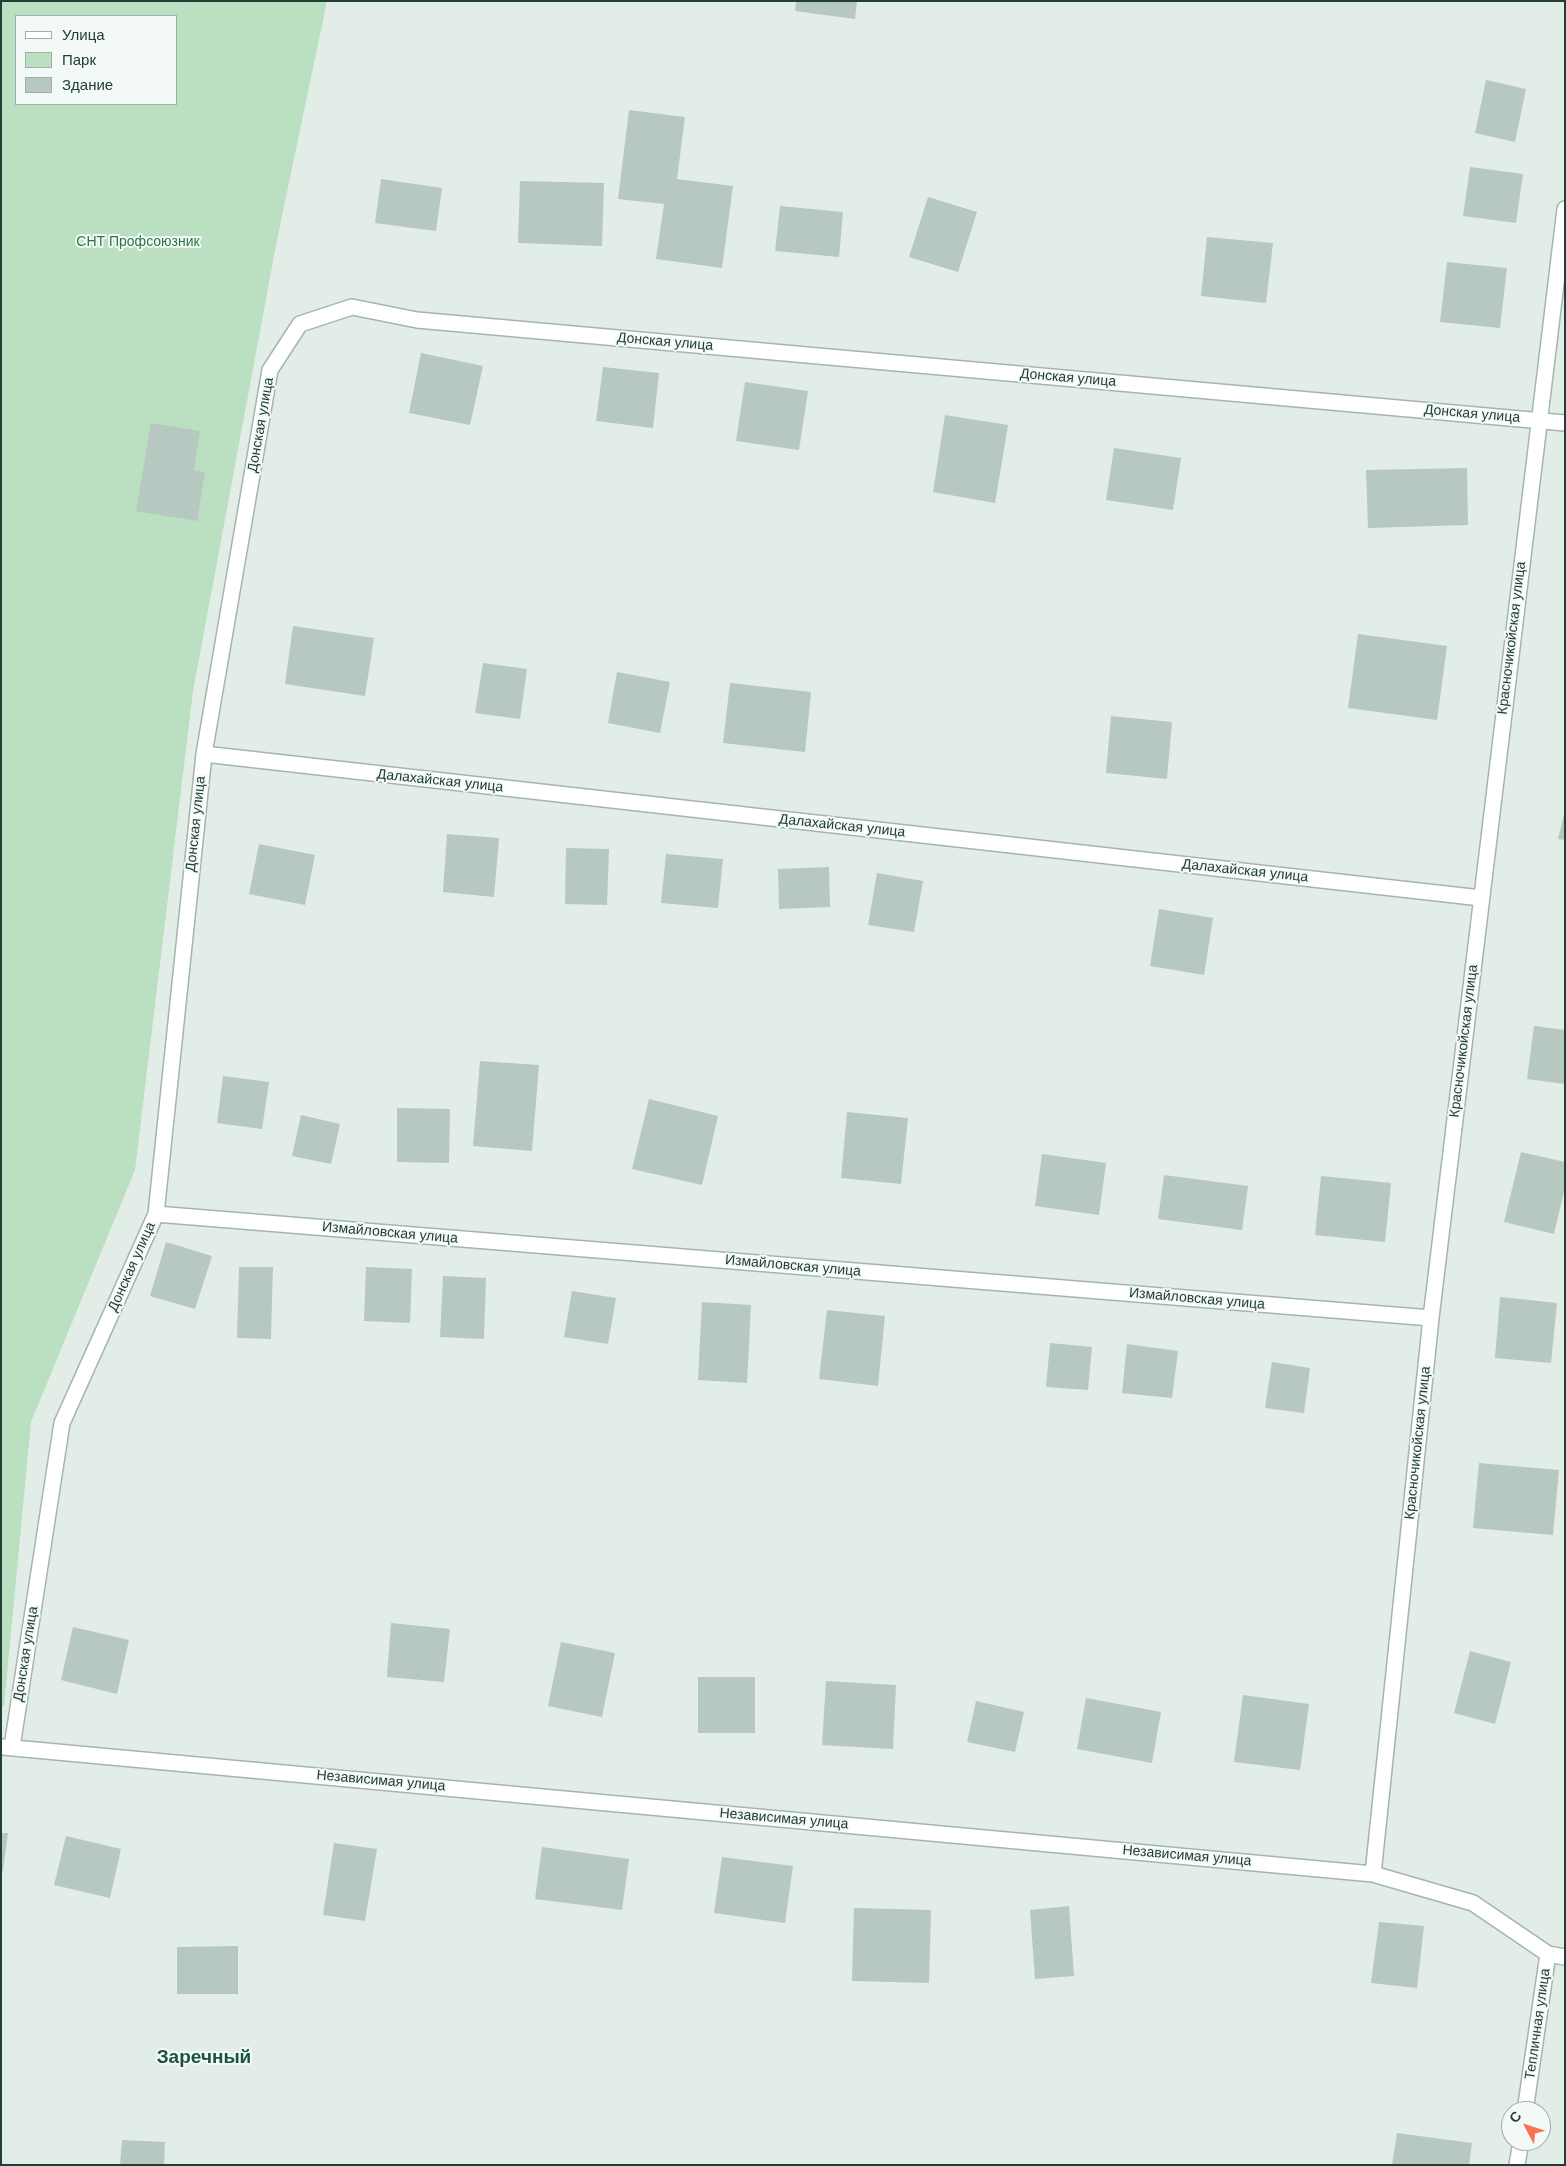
<!DOCTYPE html>
<html>
<head>
<meta charset="utf-8">
<style>
	body { margin:0 }
	#map { position:relative; width:1566px; height:2166px; overflow:hidden; background:#e2ede7; font-family:Helvetica,sans-serif }
	canvas { display:block }
	.frame { position:absolute; inset:0; border:2px solid #213f35; pointer-events:none }
	.legend { position:absolute; left:15px; top:15px; width:162px; height:90px; box-sizing:border-box; background:#f3f9f6; border:1px solid #9fafa9; margin:0; padding:6px 9px; list-style:none; font-size:15px; color:#213f35 }
	.legend li { display:flex; align-items:center; gap:10px; height:25px }
	.legend b { width:25px; border:1px solid #9fafa9 }
	.north { position:absolute; left:1501px; top:2101px; width:50px; height:50px; box-sizing:border-box; background:#f3f9f6; border:1px solid #9fafa9; border-radius:50%; rotate:310deg; font-size:14px; font-weight:700; line-height:20px; text-align:center; color:#213f35 }
	.north::after { content:''; display:block; margin:auto; width:18px; height:22px; background:#f97253; clip-path:polygon(50% 0,100% 100%,50% 72%,0 100%) }
</style>
</head>
<body>
<div id="map">
<canvas width="1566" height="2166"></canvas>
<div class="frame"></div>
<ul class="legend">
<li><b style="height:6px;background:#fff"></b>Улица</li>
<li><b style="height:14px;background:#badfc1"></b>Парк</li>
<li><b style="height:14px;background:#b7c8c0"></b>Здание</li>
</ul>
<div class="north">С</div>
</div>
<script>
const ctx = document.querySelector('canvas').getContext('2d');
ctx.lineJoin = 'round';
function fillPath(path, color) { ctx.fillStyle = color; ctx.fill(path, 'evenodd'); }
const poly = rows => new Path2D(rows.map(r => 'M' + r).join(''));
function trace(path, color, width, dash) { ctx.strokeStyle = color; ctx.lineWidth = width; ctx.lineCap = dash ? 'butt' : 'round'; ctx.setLineDash(dash || []); ctx.stroke(path); }
function write(font, color, halo, rows, align = 'center') {
  ctx.font = font + ' Helvetica,sans-serif'; ctx.lineWidth = 4; ctx.setLineDash([]); ctx.textBaseline = 'middle'; ctx.strokeStyle = halo; ctx.fillStyle = color; for (const [text, x, y, turn = 0] of rows) {
    ctx.save(); ctx.translate(x, y); ctx.rotate((+turn || 0) * Math.PI / 180); ctx.textAlign = isNaN(turn) ? turn : align; if (halo) ctx.strokeText(text, 0, 0); ctx.fillText(text, 0, 0); ctx.restore();
  }
}
fillPath(poly([
	[1,1,327,1,277,240,193,691,135,1170,31,1422,4,1706,1,1706],
	[16,16,176,16,176,104,16,104]
]), '#badfc1');
fillPath(poly([
	[796,1,857,1,855,19,795,11],
	[1486,80,1526,89,1515,142,1475,133],
	[629,110,685,117,677,179,733,186,722,268,656,259,664,204,618,199],
	[1470,167,1523,174,1516,223,1463,216],
	[381,179,442,188,436,231,375,223],
	[520,181,604,183,602,246,518,243],
	[928,197,977,212,958,272,909,257],
	[780,206,843,212,839,257,775,251],
	[1207,237,1273,243,1266,303,1201,296],
	[1447,262,1507,268,1500,328,1440,322],
	[421,353,483,366,470,425,409,413],
	[603,367,659,373,653,428,596,421],
	[745,382,808,391,799,450,736,441],
	[945,415,1008,425,995,503,933,492],
	[151,423,200,431,194,470,205,472,197,521,136,511],
	[1114,448,1181,458,1173,510,1106,500],
	[1467,468,1468,525,1368,528,1366,470],
	[293,626,374,638,365,696,285,684],
	[1358,634,1447,646,1437,720,1348,708],
	[483,663,527,669,520,719,475,713],
	[617,672,670,682,660,733,608,723],
	[730,683,811,692,805,752,723,743],
	[1111,716,1172,722,1167,779,1106,773],
	[1564,814,1565,814,1565,840,1558,839],
	[447,834,499,838,494,897,443,892],
	[259,844,315,855,305,905,249,894],
	[566,848,609,849,607,905,565,904],
	[666,854,723,859,718,908,661,903],
	[829,867,830,907,779,909,778,869],
	[877,873,923,881,914,932,868,925],
	[1159,909,1213,918,1204,975,1150,966],
	[1534,1026,1565,1030,1565,1084,1527,1079],
	[480,1061,539,1065,532,1151,473,1146],
	[223,1076,269,1082,262,1129,217,1123],
	[649,1099,718,1116,702,1185,632,1169],
	[397,1108,450,1109,449,1163,397,1162],
	[847,1112,908,1118,901,1184,841,1178],
	[301,1115,340,1124,331,1164,292,1156],
	[1521,1152,1565,1162,1565,1187,1554,1234,1504,1222],
	[1042,1154,1106,1163,1099,1215,1035,1206],
	[1164,1175,1248,1186,1242,1230,1158,1219],
	[1321,1176,1391,1183,1385,1242,1315,1235],
	[166,1242,212,1256,195,1309,150,1296],
	[239,1267,273,1267,271,1339,237,1338],
	[366,1267,412,1269,410,1323,364,1321],
	[443,1276,486,1278,484,1339,440,1337],
	[572,1291,616,1298,608,1344,564,1337],
	[1500,1297,1557,1303,1551,1363,1495,1358],
	[702,1302,751,1305,747,1383,698,1380],
	[827,1310,885,1316,878,1386,819,1379],
	[1050,1343,1092,1347,1088,1390,1046,1387],
	[1127,1344,1178,1351,1172,1398,1122,1393],
	[1272,1362,1310,1368,1304,1413,1265,1408],
	[1479,1463,1559,1470,1553,1535,1473,1528],
	[391,1623,450,1629,444,1682,387,1677],
	[73,1627,129,1640,117,1694,61,1680],
	[561,1642,615,1653,602,1717,548,1706],
	[1470,1651,1511,1662,1495,1724,1454,1713],
	[698,1677,755,1677,755,1733,698,1733],
	[826,1681,896,1685,893,1749,822,1745],
	[1243,1695,1309,1704,1300,1770,1234,1762],
	[1086,1698,1161,1712,1152,1763,1077,1749],
	[976,1701,1024,1712,1015,1752,967,1742],
	[1,1833,8,1833,3,1871,1,1871],
	[66,1836,121,1849,110,1898,54,1885],
	[334,1843,377,1849,365,1921,323,1915],
	[542,1847,629,1859,622,1910,535,1899],
	[722,1857,793,1866,785,1923,714,1913],
	[1069,1906,1074,1976,1035,1979,1030,1910],
	[854,1908,931,1910,929,1983,852,1981],
	[1379,1922,1424,1926,1417,1988,1371,1983],
	[238,1946,238,1994,177,1994,177,1947],
	[1397,2133,1472,2143,1469,2165,1392,2165],
	[122,2140,165,2142,164,2165,120,2165]
]), '#b7c8c0');
const street = poly([
	[204,754,1481,898],
	[156,1214,1431,1318],
	[3,1747,1373,1874,1473,1903,1548,1954],
	[12,1747,62,1423,156,1214,204,754,270,370,300,324,352,307,417,320,1565,423],
	[1373,1874,1431,1318,1565,209],
	[1525,2111,1548,1954,1565,1957],
	[1517,2165,1521,2141]
]);
trace(street, '#a4b5ae', 18);
trace(street, '#fff', 15);
write('14px', '#297843', '#f3f9f6', [
	["СНТ Профсоюзник",138,242]
]);
write('14px', '#213f35', '#f3f9f6', [
	["Донская улица",665,342,5],
	["Донская улица",1068,378,5],
	["Донская улица",1472,414,5],
	["Донская улица",261,425,-80],
	["Красночикойская улица",1512,638,-83],
	["Далахайская улица",440,781,6],
	["Донская улица",196,824,-84],
	["Далахайская улица",842,826,6],
	["Далахайская улица",1245,871,6],
	["Красночикойская улица",1464,1041,-83],
	["Измайловская улица",390,1233,5],
	["Измайловская улица",793,1266,5],
	["Донская улица",132,1267,-66],
	["Измайловская улица",1197,1299,5],
	["Красночикойская улица",1418,1443,-84],
	["Донская улица",26,1654,-81],
	["Независимая улица",381,1781,5],
	["Независимая улица",784,1819,5],
	["Независимая улица",1187,1856,5],
	["Тепличная улица",1538,2024,-82]
]);
write('bold 19px', '#1b5242', '#f3f9f6', [
	["Заречный",204,2058]
]);
</script>
</body>
</html>
